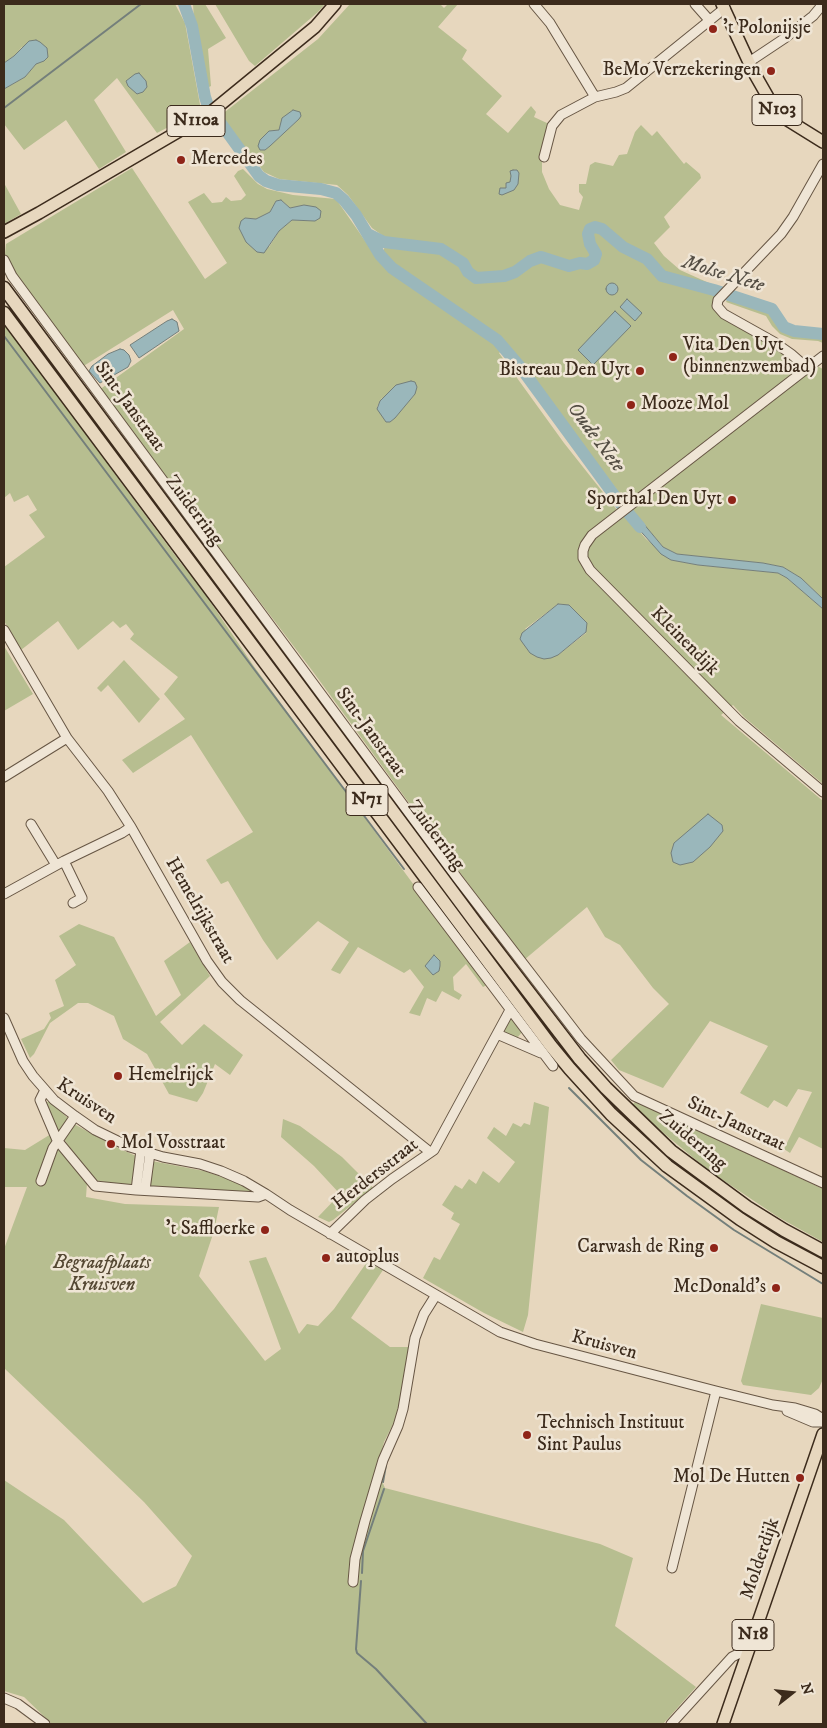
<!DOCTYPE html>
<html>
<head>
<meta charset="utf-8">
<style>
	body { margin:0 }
	#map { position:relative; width:827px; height:1728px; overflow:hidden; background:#e7d7be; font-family:"IM FELL DW Pica",serif }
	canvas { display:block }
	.frame { position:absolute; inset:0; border:5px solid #3c2b1c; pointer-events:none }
	.north { position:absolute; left:767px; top:1668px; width:50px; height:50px; -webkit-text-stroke:4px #efe5d5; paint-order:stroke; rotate:74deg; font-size:14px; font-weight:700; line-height:20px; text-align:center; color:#3c2b1c }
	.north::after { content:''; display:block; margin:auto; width:18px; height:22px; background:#3c2b1c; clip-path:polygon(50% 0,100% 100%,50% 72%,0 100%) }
</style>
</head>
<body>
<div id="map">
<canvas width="827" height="1728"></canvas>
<div class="frame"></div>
<div class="north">N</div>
</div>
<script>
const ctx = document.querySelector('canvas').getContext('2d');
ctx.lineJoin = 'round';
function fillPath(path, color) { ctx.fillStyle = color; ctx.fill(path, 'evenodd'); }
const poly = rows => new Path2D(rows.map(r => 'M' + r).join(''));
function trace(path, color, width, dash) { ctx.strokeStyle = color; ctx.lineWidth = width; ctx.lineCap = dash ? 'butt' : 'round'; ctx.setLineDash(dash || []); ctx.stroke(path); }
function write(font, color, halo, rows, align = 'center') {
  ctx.font = font + ' "IM FELL DW Pica",serif'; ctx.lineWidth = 5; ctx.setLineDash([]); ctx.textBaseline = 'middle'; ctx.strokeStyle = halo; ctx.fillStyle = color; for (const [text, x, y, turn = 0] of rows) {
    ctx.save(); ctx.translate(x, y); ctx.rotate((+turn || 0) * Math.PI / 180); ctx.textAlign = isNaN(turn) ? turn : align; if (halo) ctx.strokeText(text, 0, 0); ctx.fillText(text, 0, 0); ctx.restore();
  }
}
fillPath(poly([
	[4,4,175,4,185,23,201,110,157,133,117,78,94,100,126,152,99,169,66,120,24,150,4,124,4,89,25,77,36,64,22,47,14,56,4,63],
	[193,4,205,4,226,38,208,49,211,86,207,88,199,40,194,20],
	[215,4,325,4,318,12,255,66,249,61],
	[350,4,429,4,431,5,440,4,444,8,448,4,458,4,438,27,467,50,462,59,502,96,486,114,508,133,531,106,536,112,534,117,549,124,542,157,542,172,549,189,560,205,579,210,583,197,579,192,579,184,586,184,590,165,595,162,613,166,619,155,627,154,635,132,641,125,652,136,657,131,684,164,686,162,700,174,701,178,664,217,670,227,654,243,664,256,680,270,709,283,718,294,713,300,713,308,724,317,762,338,802,366,817,366,823,369,823,599,801,578,783,567,763,563,677,554,663,547,633,511,507,344,480,323,411,277,410,278,383,255,386,238,372,228,348,195,337,185,279,179,264,172,224,121,221,115,318,39],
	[293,110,299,119,265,150,269,131,279,130,281,123],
	[132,168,205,279,227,263,188,202,204,193,212,203,222,202,226,197,231,201,241,200,246,195,234,176,238,171,243,169,258,184,267,189,293,195,336,199,377,258,390,272,410,287,489,338,503,350,499,353,564,443,617,510,627,516,646,539,671,560,698,565,778,573,787,578,823,609,823,784,744,717,733,705,721,715,823,801,823,1149,799,1137,790,1153,784,1149,812,1092,798,1089,787,1107,774,1100,768,1108,740,1093,768,1046,710,1021,663,1088,619,1070,611,1060,669,1004,653,988,620,945,605,937,587,907,524,960,311,669,99,390,184,329,173,310,82,367,9,266,5,254,6,244],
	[281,200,290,208,304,205,315,221,292,220,279,231,269,247,245,218,256,219,270,212,276,201],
	[415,394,390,422,377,407,382,398],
	[558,604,563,604,586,633,558,655,525,629],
	[4,183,21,214,4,224],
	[730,295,772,309,785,327,794,331,823,334,823,343,818,341,792,339,780,334,772,326,766,316,726,302],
	[4,324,180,562,199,585,253,665,487,985,483,987,466,964,453,977,454,990,462,995,459,1000,442,991,436,1002,427,998,420,1016,409,1013,424,987,410,969,404,973,358,947,340,974,331,970,349,942,318,921,277,960,263,940,228,881,221,884,206,860,253,832,191,735,133,773,122,760,185,719,164,694,178,677,130,639,134,634,126,624,120,628,113,621,78,650,58,621,21,650,4,621,4,567,45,537,29,515,37,510,28,495,14,502,10,493,4,498],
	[4,646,33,694,4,711],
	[124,660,160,699,139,723,108,685,101,692,97,688],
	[79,924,114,937,156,1016,181,995,164,961,190,942,210,976,160,1022,182,1045,204,1024,243,1055,230,1075,215,1064,203,1093,197,1102,169,1094,147,1054,123,1039,114,1016,88,1003,78,1003,50,1023,34,1054,30,1058,21,1039,44,1029,51,1018,49,1013,64,1006,55,980,76,965,59,936],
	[514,1019,523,1031,517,1038,503,1033,501,1029,507,1020],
	[636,1101,823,1189,823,1242,778,1217,708,1170,631,1106],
	[46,1102,51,1102,74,1124,116,1147,136,1156,131,1186,93,1180,58,1131,46,1107],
	[534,1102,549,1107,528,1315,523,1332,484,1313,423,1278,434,1257,440,1260,460,1224,451,1219,454,1213,442,1205,455,1185,462,1189,469,1179,476,1184,483,1171,499,1183,515,1162,487,1138,494,1127,506,1136,513,1123,521,1127,524,1123,530,1125],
	[283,1119,300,1126,342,1157,373,1188,333,1220,329,1222,318,1217,340,1194,314,1166,281,1137],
	[51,1134,87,1183,86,1197,125,1204,219,1207,214,1231,199,1276,265,1361,281,1349,249,1261,266,1257,299,1334,307,1324,318,1326,334,1309,367,1262,383,1270,351,1318,390,1347,409,1347,397,1416,384,1442,377,1470,385,1488,600,1544,633,1558,615,1626,696,1687,663,1724,52,1724,24,1697,4,1691,4,1480,64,1520,143,1603,176,1586,192,1556,144,1502,4,1368,4,1249,27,1187,4,1187,4,1148,25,1150],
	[152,1161,204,1171,242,1184,251,1191,248,1194,149,1187],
	[761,1304,823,1318,823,1379,819,1388,811,1395,743,1385,741,1381]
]), '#b7be90');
const water = poly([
	[36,40,40,42,47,48,48,57,44,61,36,64,25,77,4,89,4,63,14,56,29,41,36,40],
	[139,73,146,81,147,87,143,92,137,94,128,86,126,81,135,74,139,73],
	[293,110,300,112,301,116,299,119,270,146,265,150,260,150,258,146,260,140,269,131,279,130,282,118,293,110],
	[513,170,517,170,519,173,518,184,514,190,502,195,499,194,500,188,506,188,506,183,510,182,511,176,510,171,513,170],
	[281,200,290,208,304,205,316,207,321,211,320,218,315,221,292,220,279,231,264,253,257,252,246,242,239,228,241,221,245,218,256,219,270,212,276,201,281,200],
	'606 289a6 6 0 1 1 12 0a6 6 0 1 1-12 0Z',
	[627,299,642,313,635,321,620,307,627,299],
	[615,311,631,326,593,365,578,350,615,311],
	[172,319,177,322,179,331,139,358,130,345,167,321,172,319],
	[120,349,124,350,129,355,131,361,128,367,100,383,89,371,92,366,108,354,120,349],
	[411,381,415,382,417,387,415,394,395,418,390,422,386,422,377,409,380,401,396,385,411,381],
	[633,511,663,547,677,554,763,563,783,567,801,578,823,599,823,609,787,578,778,573,698,565,671,560,661,554,627,516,633,511],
	[558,604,569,605,587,623,586,632,558,655,551,658,544,659,537,657,530,653,522,642,520,639,522,633,558,604],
	[708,814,722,825,723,831,710,847,693,862,680,865,673,862,671,853,674,843,708,814],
	[434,955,440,961,440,966,439,971,433,975,425,966,434,955]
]);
fillPath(water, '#9ab7bb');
trace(water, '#747f7b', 1);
trace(poly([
	[4,108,141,4],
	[4,336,404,869],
	[569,1088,641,1160,687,1196,734,1230,823,1284],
	[383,1482,386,1465],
	[362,1573,363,1551,384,1489],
	[361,1581,356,1649,357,1653,376,1669,427,1724]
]), '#747f7b', 2);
trace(poly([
	[184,4,192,26,205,97,208,106],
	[217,118,259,176,266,181,278,185,321,189,336,193,344,200,356,215,380,255,392,268,497,340,521,368,619,502,640,527],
	[368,234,384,242,441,249,463,263,468,272,476,278,504,276,515,272,530,261,541,257,569,266,580,263,587,264,594,260,596,254,590,244,588,234,590,229,595,227,602,229,623,247,647,259,662,276,714,290,772,309,784,327,794,331,823,334]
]), '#9ab7bb', 12);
const minor = poly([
	[534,4,550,23,595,97],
	[695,4,710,21],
	[749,62,785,38,813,16,823,4],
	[544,157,552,126,561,115,595,97,616,92,626,88,725,8],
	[4,260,12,276,201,532,458,879,581,1039,634,1096,823,1183],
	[823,356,592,535,585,545,583,551,583,558,590,570,739,721,823,792],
	[807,368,791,354,774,342,724,314,717,306,718,300,781,234,793,217,823,164],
	[4,630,67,738,108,791,131,827,207,961,222,982,240,1000,430,1152],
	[4,777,67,738],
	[31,824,56,865],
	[64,861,82,898,73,903],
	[418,887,553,1066],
	[4,894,64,861,122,833,131,827],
	[4,1018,23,1061,33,1076,54,1100,75,1116,95,1130,130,1147,163,1157,200,1164,221,1171,244,1181,266,1194,290,1210,500,1332,535,1344,716,1391,773,1405,795,1408,815,1414,823,1419],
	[497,1034,541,1053],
	[45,1090,40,1100,57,1140,95,1186,136,1190,258,1197,266,1194],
	[41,1181,53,1148,75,1116],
	[136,1190,141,1150],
	[145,1190,150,1153],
	[330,1234,365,1200,392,1179,434,1150,510,1010],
	[787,1411,813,1422,823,1422],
	[672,1568,716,1391],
	[353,1582,355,1559,365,1521,383,1460,398,1426,403,1409,415,1338,424,1314,436,1295],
	[4,1698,18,1704,45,1724],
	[671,1724,732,1657,738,1654,747,1653]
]);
const major = poly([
	[722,4,753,71,773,106,786,119,823,142],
	[4,232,39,213,210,113,315,27,335,4],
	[723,1724,823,1434]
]);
const highway = poly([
	[4,288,478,926,580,1059,606,1088,671,1151,747,1207,784,1230,823,1251],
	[4,313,469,936,551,1046,570,1069,611,1114,667,1166,740,1219,776,1242,823,1267]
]);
trace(minor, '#675644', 11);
trace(major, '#3c2b1c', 14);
trace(highway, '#3c2b1c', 15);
trace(minor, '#efe5d5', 9);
trace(major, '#e7d7be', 11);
trace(highway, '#e7d7be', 12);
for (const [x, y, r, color] of [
	[713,29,5,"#8f2418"],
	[771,71,5,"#8f2418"],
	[181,160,5,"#8f2418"],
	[673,357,5,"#8f2418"],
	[640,371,5,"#8f2418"],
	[631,405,5,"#8f2418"],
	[732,500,5,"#8f2418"],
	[118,1076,5,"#8f2418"],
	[111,1144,5,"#8f2418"],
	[265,1230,5,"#8f2418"],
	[714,1248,5,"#8f2418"],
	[326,1258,5,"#8f2418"],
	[776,1288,5,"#8f2418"],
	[527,1435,5,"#8f2418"],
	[800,1478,5,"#8f2418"]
]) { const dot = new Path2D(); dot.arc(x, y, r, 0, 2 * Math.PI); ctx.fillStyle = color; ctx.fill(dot); trace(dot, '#efe5d5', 2); }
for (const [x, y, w] of [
	[777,110,50],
	[196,121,58],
	[367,800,42],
	[753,1635,42]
]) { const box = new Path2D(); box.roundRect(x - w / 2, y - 15.5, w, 31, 4); ctx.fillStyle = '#efe5d5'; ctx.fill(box); trace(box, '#3c2b1c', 1); }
write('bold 18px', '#3c2b1c', null, [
	["N103",777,110],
	["N110a",196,121],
	["N71",367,800],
	["N18",753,1635]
]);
write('19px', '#3c2b1c', '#efe5d5', [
	["'t Polonijsje",723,29],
	["BeMo Verzekeringen",761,71,"right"],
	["Mercedes",191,160],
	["Vita Den Uyt",683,346],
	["(binnenzwembad)",683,368],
	["Bistreau Den Uyt",630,371,"right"],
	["Mooze Mol",641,405],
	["Sporthal Den Uyt",722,500,"right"],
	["Hemelrijck",128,1076],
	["Mol Vosstraat",121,1144],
	["'t Saffloerke",255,1230,"right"],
	["Carwash de Ring",704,1248,"right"],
	["autoplus",336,1258],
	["McDonald's",766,1288,"right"],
	["Technisch Instituut",537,1424],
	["Sint Paulus",537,1446],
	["Mol De Hutten",790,1478,"right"]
], 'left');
write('19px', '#3c2b1c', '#efe5d5', [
	["Sint-Janstraat",129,407,54],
	["Zuiderring",193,511,53],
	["Kleinendijk",684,642,45],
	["Sint-Janstraat",370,733,54],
	["Zuiderring",435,836,53],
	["Hemelrijkstraat",199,911,60],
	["Kruisven",86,1102,33],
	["Sint-Janstraat",736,1125,25],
	["Zuiderring",692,1141,40],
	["Herdersstraat",376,1175,-38],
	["Kruisven",604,1346,15],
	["Molderdijk",761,1559,-71]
]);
write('italic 19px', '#554833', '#efe5d5', [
	["Begraafplaats",102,1264],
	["Kruisven",102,1286]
]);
write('italic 20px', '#544e44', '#efe5d5', [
	["Molse Nete",723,275,17],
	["Oude Nete",595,438,53]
]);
</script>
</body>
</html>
